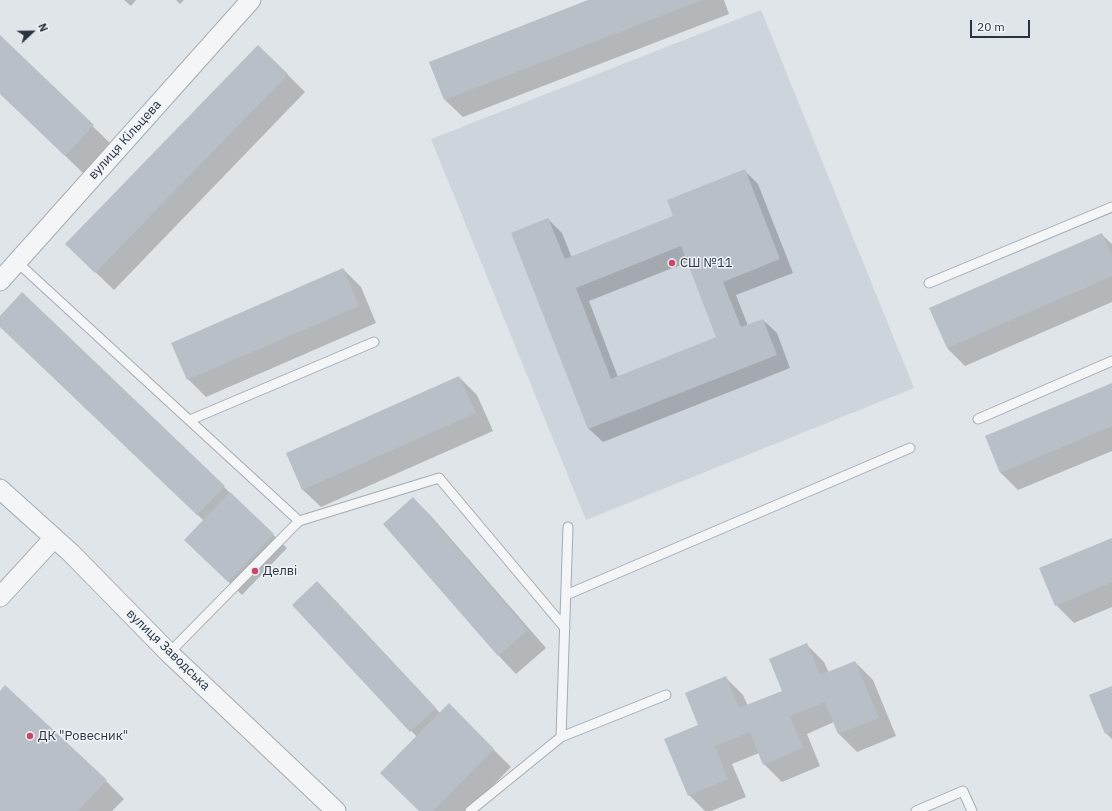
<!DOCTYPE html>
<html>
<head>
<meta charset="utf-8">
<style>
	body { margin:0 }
	#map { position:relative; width:1112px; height:811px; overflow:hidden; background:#e0e5e9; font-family:"IBM Plex Sans",sans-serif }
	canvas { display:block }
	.north { position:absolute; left:12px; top:12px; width:40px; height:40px; -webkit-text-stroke:3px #f0f3f7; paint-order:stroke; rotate:68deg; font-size:11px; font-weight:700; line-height:16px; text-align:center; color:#293441 }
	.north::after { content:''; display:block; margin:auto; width:14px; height:18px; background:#293441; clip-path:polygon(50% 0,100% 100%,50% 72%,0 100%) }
	.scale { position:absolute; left:970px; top:20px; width:60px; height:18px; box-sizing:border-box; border:2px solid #293441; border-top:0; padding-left:5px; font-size:12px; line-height:14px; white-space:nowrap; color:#293441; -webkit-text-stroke:3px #f0f3f7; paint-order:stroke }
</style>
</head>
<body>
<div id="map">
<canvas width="1112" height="811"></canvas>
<div class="north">N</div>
<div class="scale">20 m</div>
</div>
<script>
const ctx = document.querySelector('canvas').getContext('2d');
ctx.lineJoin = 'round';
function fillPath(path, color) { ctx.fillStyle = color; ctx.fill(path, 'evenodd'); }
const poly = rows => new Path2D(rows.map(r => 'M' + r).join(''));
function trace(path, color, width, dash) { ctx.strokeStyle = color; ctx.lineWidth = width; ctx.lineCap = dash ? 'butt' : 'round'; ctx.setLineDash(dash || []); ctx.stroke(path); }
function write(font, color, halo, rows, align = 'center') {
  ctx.font = font + ' "IBM Plex Sans",sans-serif'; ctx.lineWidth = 3; ctx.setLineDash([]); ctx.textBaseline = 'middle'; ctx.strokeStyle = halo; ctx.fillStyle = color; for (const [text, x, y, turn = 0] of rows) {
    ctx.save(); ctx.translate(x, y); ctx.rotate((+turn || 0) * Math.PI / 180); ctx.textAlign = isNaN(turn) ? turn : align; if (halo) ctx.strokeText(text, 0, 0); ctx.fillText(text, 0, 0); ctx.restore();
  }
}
fillPath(poly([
	[761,10,914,388,586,520,431,139]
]), '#ced4db');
fillPath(poly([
	[124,0,136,0,131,6],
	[176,0,184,0,180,4],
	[591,0,724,0,729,14,463,117,445,100],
	[0,37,111,144,83,173,0,93],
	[287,74,305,92,114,290,85,262],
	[744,170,758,184,793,273,736,295,748,326,763,320,777,333,790,368,603,442,589,429,512,233,548,219,562,233,572,258,674,217],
	[688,262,717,338,618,377,589,301],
	[1101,234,1112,244,1112,302,965,366,947,348],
	[343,269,361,287,376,323,206,397,188,379],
	[22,294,224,487,287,548,242,595,199,553,204,521,0,325,0,317],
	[459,377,477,395,493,431,321,507,303,490,287,454],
	[1112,384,1112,451,1018,490,1000,472],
	[413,498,431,516,546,648,516,674,499,656,384,524],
	[1112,539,1112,607,1074,623,1056,605],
	[335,600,440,713,449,705,511,767,468,811,420,811,417,737,293,605],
	[807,645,824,662,829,673,855,662,873,680,896,736,857,752,839,734,834,722,807,734,820,766,782,782,764,764,759,753,732,764,746,797,711,811,705,811,689,795,699,726,726,678,743,695,748,706,784,691],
	[1112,687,1112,739,1106,733],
	[0,693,106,781,124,799,112,811,0,811]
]), '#0003');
fillPath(poly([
	[588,0,702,0,444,100,429,62],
	[0,35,94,125,65,156,0,94],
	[258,45,288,74,95,273,65,244],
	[745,169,780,259,723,282,741,327,763,319,777,355,588,429,511,233,548,218,565,259,673,216,667,200],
	[681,246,716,337,611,379,576,288],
	[1102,233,1112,256,1112,276,947,348,929,308],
	[343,268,359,306,187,380,171,343],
	[22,292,225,486,197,515,0,327,0,316],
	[459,376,476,413,302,490,286,453],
	[1112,383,1112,426,1000,473,985,436],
	[230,492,274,534,228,582,184,540],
	[413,497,528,630,498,656,383,524],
	[1112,538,1112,582,1055,606,1039,568],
	[317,581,436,708,410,732,292,605],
	[807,643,820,675,855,661,879,718,838,734,825,702,790,716,803,748,763,765,750,732,715,746,728,779,688,796,664,739,698,725,685,693,726,676,739,708,782,691,769,659],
	[5,685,107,780,78,811,0,811,0,691],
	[1112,686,1112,731,1105,734,1089,695],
	[449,703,494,749,433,811,419,811,380,773]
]), '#b8bfc6');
const service = poly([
	[17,262,299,521,169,653],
	[929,283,1112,207],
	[978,419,1112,361],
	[190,420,374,342],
	[299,521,439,478,565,628],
	[566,595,910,448],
	[561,737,568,527],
	[470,811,561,737,666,695],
	[916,811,963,791,972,811]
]);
const minor = poly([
	[0,281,251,0],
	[0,489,71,553,169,653,336,811],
	[0,597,54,538]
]);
trace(service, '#a5acb3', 11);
trace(minor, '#a5acb3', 21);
trace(service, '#f3f5f7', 9);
trace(minor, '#f3f5f7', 19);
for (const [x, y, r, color] of [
	[672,263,4,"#cd4669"],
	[255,571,4,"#cd4669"],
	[30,736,4,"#cd4669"]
]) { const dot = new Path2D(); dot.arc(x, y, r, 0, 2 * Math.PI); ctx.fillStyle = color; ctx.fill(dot); trace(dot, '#f0f3f7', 1.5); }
write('13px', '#293441', '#f0f3f7', [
	["вулиця Кільцева",125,140,-48],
	["вулиця Заводська",168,650,44]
]);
write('13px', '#293441', '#f0f3f7', [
	["СШ №11",680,263],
	["Делвi",263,571],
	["ДК \"Ровесник\"",38,736]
], 'left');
</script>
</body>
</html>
